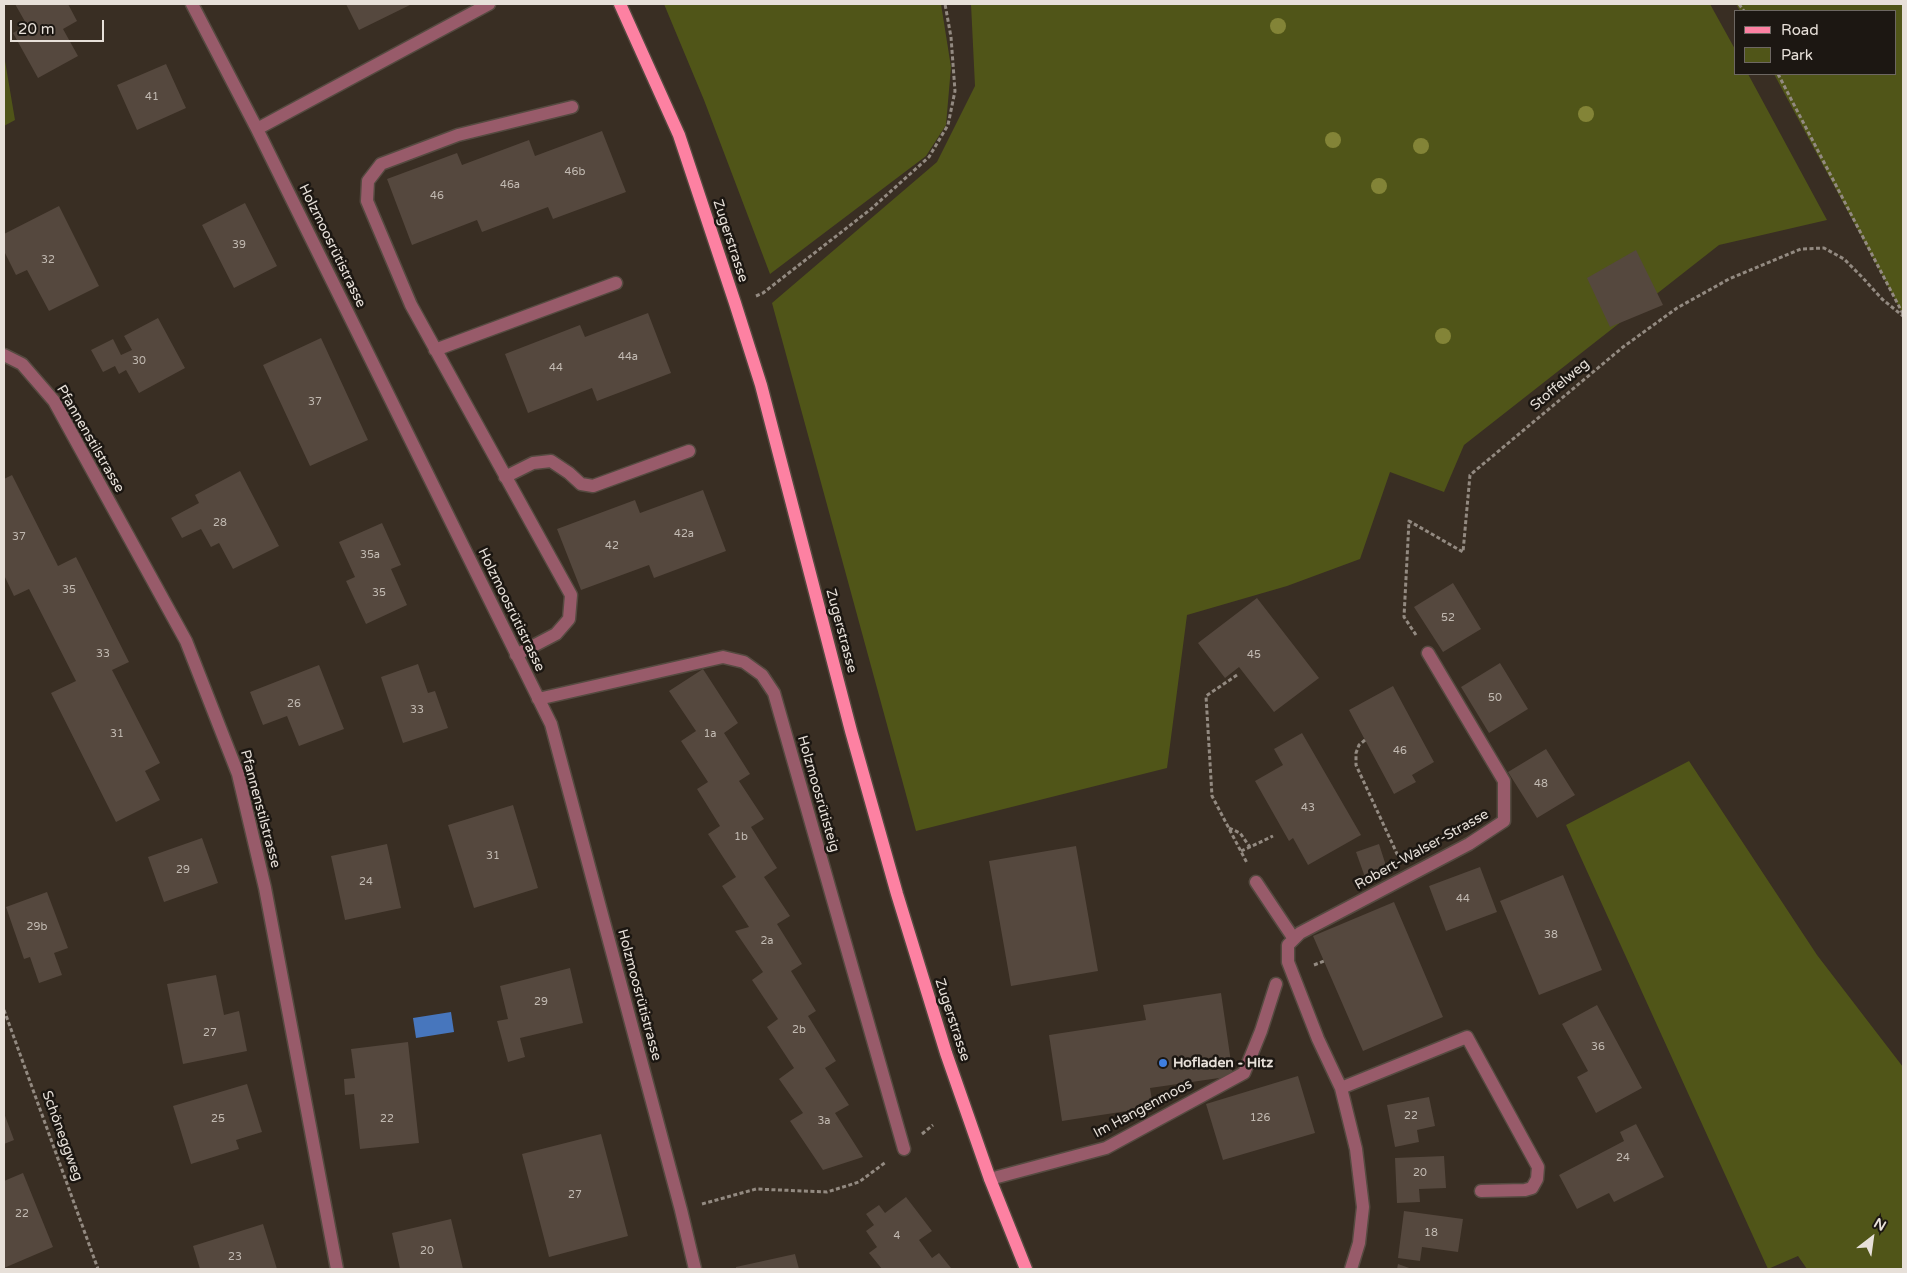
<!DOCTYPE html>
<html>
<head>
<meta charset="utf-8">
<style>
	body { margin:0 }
	#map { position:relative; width:1907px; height:1273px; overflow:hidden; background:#392e23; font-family:"Varela Round",sans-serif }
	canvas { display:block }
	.frame { position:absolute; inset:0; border:5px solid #e7e0d9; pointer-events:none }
	.legend { position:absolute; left:1734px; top:10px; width:162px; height:65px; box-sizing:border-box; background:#1c1712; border:1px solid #6d6762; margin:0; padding:6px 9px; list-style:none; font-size:15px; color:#e7e0d9 }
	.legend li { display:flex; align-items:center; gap:10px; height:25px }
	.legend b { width:25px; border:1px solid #6d6762 }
	.north { position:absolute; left:1847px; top:1213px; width:50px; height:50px; -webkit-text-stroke:4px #1c1712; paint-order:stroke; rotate:30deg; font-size:14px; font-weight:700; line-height:20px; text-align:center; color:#e7e0d9 }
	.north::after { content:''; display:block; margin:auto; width:18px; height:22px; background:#e7e0d9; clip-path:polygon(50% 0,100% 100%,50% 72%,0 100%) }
	.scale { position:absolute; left:10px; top:20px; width:94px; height:22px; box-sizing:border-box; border:2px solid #e7e0d9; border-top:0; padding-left:6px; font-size:15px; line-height:18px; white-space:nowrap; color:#e7e0d9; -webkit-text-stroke:4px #1c1712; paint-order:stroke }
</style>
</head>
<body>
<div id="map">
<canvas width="1907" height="1273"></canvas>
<div class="frame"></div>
<ul class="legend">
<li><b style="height:6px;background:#fd81a2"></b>Road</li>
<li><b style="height:14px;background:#505518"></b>Park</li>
</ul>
<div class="north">N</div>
<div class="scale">20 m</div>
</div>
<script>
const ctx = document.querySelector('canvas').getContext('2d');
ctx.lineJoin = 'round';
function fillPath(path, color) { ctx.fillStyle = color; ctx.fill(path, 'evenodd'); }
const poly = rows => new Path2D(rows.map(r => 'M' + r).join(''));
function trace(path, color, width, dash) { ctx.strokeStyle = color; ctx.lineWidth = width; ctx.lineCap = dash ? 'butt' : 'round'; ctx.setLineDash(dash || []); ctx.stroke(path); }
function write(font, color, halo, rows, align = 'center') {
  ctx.font = font + ' "Varela Round",sans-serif'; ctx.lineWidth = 5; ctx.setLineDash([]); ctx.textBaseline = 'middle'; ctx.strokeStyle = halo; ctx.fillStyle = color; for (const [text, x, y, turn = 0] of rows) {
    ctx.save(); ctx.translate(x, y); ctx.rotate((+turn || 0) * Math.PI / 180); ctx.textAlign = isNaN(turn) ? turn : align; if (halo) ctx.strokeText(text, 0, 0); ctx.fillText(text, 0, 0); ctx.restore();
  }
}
fillPath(poly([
	[664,4,941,4,951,67,946,125,926,156,770,274,704,100],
	[971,4,1710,4,1736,51,1736,74,1748,74,1827,220,1719,245,1464,445,1444,492,1390,472,1360,559,1287,586,1187,615,1167,768,916,831,772,303,937,162,975,86],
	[1736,4,1903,4,1903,314,1774,74,1896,74,1896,11,1740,11],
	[4,55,15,120,4,126],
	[1689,761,1817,955,1903,1067,1903,1269,1807,1269,1798,1256,1768,1269,1566,825]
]), '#505518');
fillPath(poly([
	[451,1012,454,1032,416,1038,413,1018]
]), '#4776bd');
fillPath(poly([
	[15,4,68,4,77,21,63,29,78,56,38,78,13,33,27,25],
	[346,4,412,4,359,30],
	[166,64,186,108,137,130,117,85],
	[602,131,626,192,553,219,548,207,482,232,477,220,412,245,387,179,457,153,462,165,529,140,535,156],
	[245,203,277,266,234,288,202,225],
	[59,206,99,286,49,311,27,270,16,275,4,251,4,234],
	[1636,250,1663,305,1610,327,1587,278],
	[648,313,671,373,597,401,592,388,528,413,505,354,580,325,585,337],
	[158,318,185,368,139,393,126,370,119,374,115,366,103,372,91,350,113,339,121,355,132,350,124,336],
	[321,338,368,440,310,466,263,365],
	[240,471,279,546,233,569,219,543,211,547,201,529,182,538,171,518,199,503,195,495],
	[12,475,58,566,76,557,129,662,112,670,160,763,145,771,160,800,116,822,51,693,76,681,29,589,14,596,4,575,4,479],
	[703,490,726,551,654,578,649,565,581,590,557,529,635,500,640,513],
	[382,523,401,565,391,569,407,605,366,624,346,581,355,577,339,542],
	[1453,583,1481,629,1443,652,1414,607],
	[1257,598,1319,678,1274,712,1239,667,1225,678,1198,643],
	[1500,663,1528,709,1489,733,1461,687],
	[418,664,428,693,435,691,448,728,403,743,381,677],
	[319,665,344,729,299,746,287,716,263,725,250,692],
	[703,669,738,723,724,733,750,774,739,781,764,819,751,827,777,868,764,877,790,916,777,924,802,964,791,971,816,1011,808,1016,836,1061,825,1068,849,1105,835,1113,863,1157,823,1170,790,1121,803,1113,779,1079,794,1068,767,1027,778,1019,752,980,763,972,735,931,749,927,722,886,736,877,708,834,720,826,697,789,708,782,681,741,696,731,669,691],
	[1393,686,1434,762,1412,775,1416,782,1394,794,1349,710],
	[1302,733,1361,835,1308,865,1293,838,1289,841,1255,781,1283,765,1274,749],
	[1546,749,1575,795,1537,818,1508,772],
	[513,805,538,888,474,908,448,825],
	[202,838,218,883,164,902,148,857],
	[387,844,401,908,345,920,331,856],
	[1379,844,1388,872,1366,880,1356,852],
	[1076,846,1098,971,1011,986,989,861],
	[1480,867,1497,912,1446,931,1429,886],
	[1563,875,1602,970,1539,995,1500,901],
	[47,892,68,948,54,953,62,975,39,983,30,957,24,959,6,907],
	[1394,902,1443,1017,1363,1051,1313,936],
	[570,968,583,1023,520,1038,525,1057,508,1062,497,1021,508,1019,500,986],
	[216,975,224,1015,239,1011,247,1051,183,1064,167,984],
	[1221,993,1233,1076,1150,1088,1153,1107,1062,1121,1049,1035,1146,1020,1143,1005],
	[1597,1005,1642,1088,1596,1113,1577,1077,1588,1071,1562,1024],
	[408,1042,419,1143,360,1149,354,1094,345,1095,344,1079,355,1078,351,1049],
	[1298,1076,1315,1133,1223,1160,1206,1104],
	[247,1084,262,1132,236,1140,239,1149,191,1164,173,1106],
	[1429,1097,1435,1126,1417,1130,1419,1142,1395,1147,1387,1105],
	[4,1113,14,1140,4,1144],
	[1636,1124,1664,1177,1614,1202,1609,1193,1577,1209,1559,1175,1624,1141,1620,1132],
	[601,1134,628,1236,549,1257,522,1154],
	[1444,1156,1446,1188,1419,1189,1420,1202,1397,1203,1395,1158],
	[23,1173,53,1247,4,1268,4,1181],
	[906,1197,932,1231,919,1240,932,1258,939,1253,951,1268,949,1269,882,1269,869,1253,877,1247,866,1231,874,1225,866,1214,879,1205,885,1213],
	[1404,1211,1463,1219,1458,1252,1422,1247,1420,1261,1398,1258],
	[451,1219,463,1269,400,1269,392,1233],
	[263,1224,277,1269,200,1269,193,1246],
	[795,1254,799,1269,736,1269,736,1267],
	[1398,1264,1412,1269,1397,1269]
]), '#55483e');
const minor = poly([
	[192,4,257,129,551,724,681,1210,695,1269],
	[257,129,489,4],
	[435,350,616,283],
	[4,355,22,364,54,401,186,641,238,774,265,888,337,1269],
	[505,477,533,463,551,461,569,473,581,484,593,486,689,451],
	[516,655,556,634,569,619,571,595,411,305,367,201,368,181,381,164,458,135,572,107],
	[538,699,723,657,744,662,762,675,774,693,904,1149],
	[1256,882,1294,939],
	[1341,1088,1467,1037,1538,1167,1537,1179,1532,1188,1525,1190,1481,1191],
	[990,1179,1106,1148,1244,1073,1261,1031,1276,984],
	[1351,1269,1359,1243,1363,1207,1356,1149,1341,1088,1318,1039,1288,962,1288,945,1300,933,1469,844,1504,821,1504,781,1428,653]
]);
const major = poly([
	[620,4,679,135,735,303,761,385,851,731,897,894,946,1053,990,1179,1026,1269]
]);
trace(minor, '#554a40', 15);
trace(major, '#554a40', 15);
trace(poly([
	[1739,4,1744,11],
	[1778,74,1903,314],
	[756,296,763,293,871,209,929,157,948,125,955,91,951,37,945,4],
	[1416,635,1404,617,1409,521,1463,552,1470,475,1623,347,1677,308,1729,279,1801,249,1824,248,1844,259,1862,277,1882,299,1903,316],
	[1237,675,1206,696,1212,796,1247,863],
	[1365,740,1359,745,1356,753,1356,765,1398,856],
	[1229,828,1240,833,1250,847,1273,836],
	[1241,851,1250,847],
	[1314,965,1324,961],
	[4,1010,98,1269],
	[922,1134,933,1125],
	[702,1204,756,1189,827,1192,859,1182,886,1162]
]), '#938a81', 3, [4, 2.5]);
trace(minor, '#985b6a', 12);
trace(major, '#fd81a2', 12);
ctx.fillStyle = '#838437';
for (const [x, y] of [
	[1278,26],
	[1586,114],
	[1333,140],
	[1421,146],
	[1379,186],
	[1443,336]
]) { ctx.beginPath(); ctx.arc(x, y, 8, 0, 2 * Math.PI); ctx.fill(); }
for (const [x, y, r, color] of [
	[1163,1063,5,"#3f7fe0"]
]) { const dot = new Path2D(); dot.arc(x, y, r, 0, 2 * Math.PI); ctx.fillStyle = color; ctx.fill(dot); trace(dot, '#1c1712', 2); }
write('11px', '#c2bab2', null, [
	["41",152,97],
	["46b",575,172],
	["46a",510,185],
	["46",437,196],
	["39",239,245],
	["32",48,260],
	["44a",628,357],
	["30",139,361],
	["44",556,368],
	["37",315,402],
	["28",220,523],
	["42a",684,534],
	["37",19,537],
	["42",612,546],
	["35a",370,555],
	["35",69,590],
	["35",379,593],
	["52",1448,618],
	["33",103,654],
	["45",1254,655],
	["50",1495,698],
	["26",294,704],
	["33",417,710],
	["31",117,734],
	["1a",710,734],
	["46",1400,751],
	["48",1541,784],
	["43",1308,808],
	["1b",741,837],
	["31",493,856],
	["29",183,870],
	["24",366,882],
	["44",1463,899],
	["29b",37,927],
	["38",1551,935],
	["2a",767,941],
	["29",541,1002],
	["2b",799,1030],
	["27",210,1033],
	["36",1598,1047],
	["22",1411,1116],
	["126",1260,1118],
	["25",218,1119],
	["22",387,1119],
	["3a",824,1121],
	["24",1623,1158],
	["20",1420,1173],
	["27",575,1195],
	["22",22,1214],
	["18",1431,1233],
	["4",897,1236],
	["20",427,1251],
	["23",235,1257]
]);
write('14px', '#e7e0d9', '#1c1712', [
	["Zugerstrasse",730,241,72],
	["Holzmoosrütistrasse",332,246,64],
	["Stoffelweg",1560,385,-40],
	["Pfannenstilstrasse",90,439,60],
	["Holzmoosrütistrasse",511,610,64],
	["Zugerstrasse",841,631,75],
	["Holzmoosrütisteig",818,794,74],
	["Pfannenstilstrasse",260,809,75],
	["Robert-Walser-Strasse",1422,850,-29],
	["Holzmoosrütistrasse",639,995,75],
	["Zugerstrasse",952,1020,72],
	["Im Hangenmoos",1143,1109,-28],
	["Schöneggweg",62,1136,70]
]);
write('bold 14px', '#e7e0d9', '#1c1712', [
	["Hofladen - Hitz",1173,1063]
], 'left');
</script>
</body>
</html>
